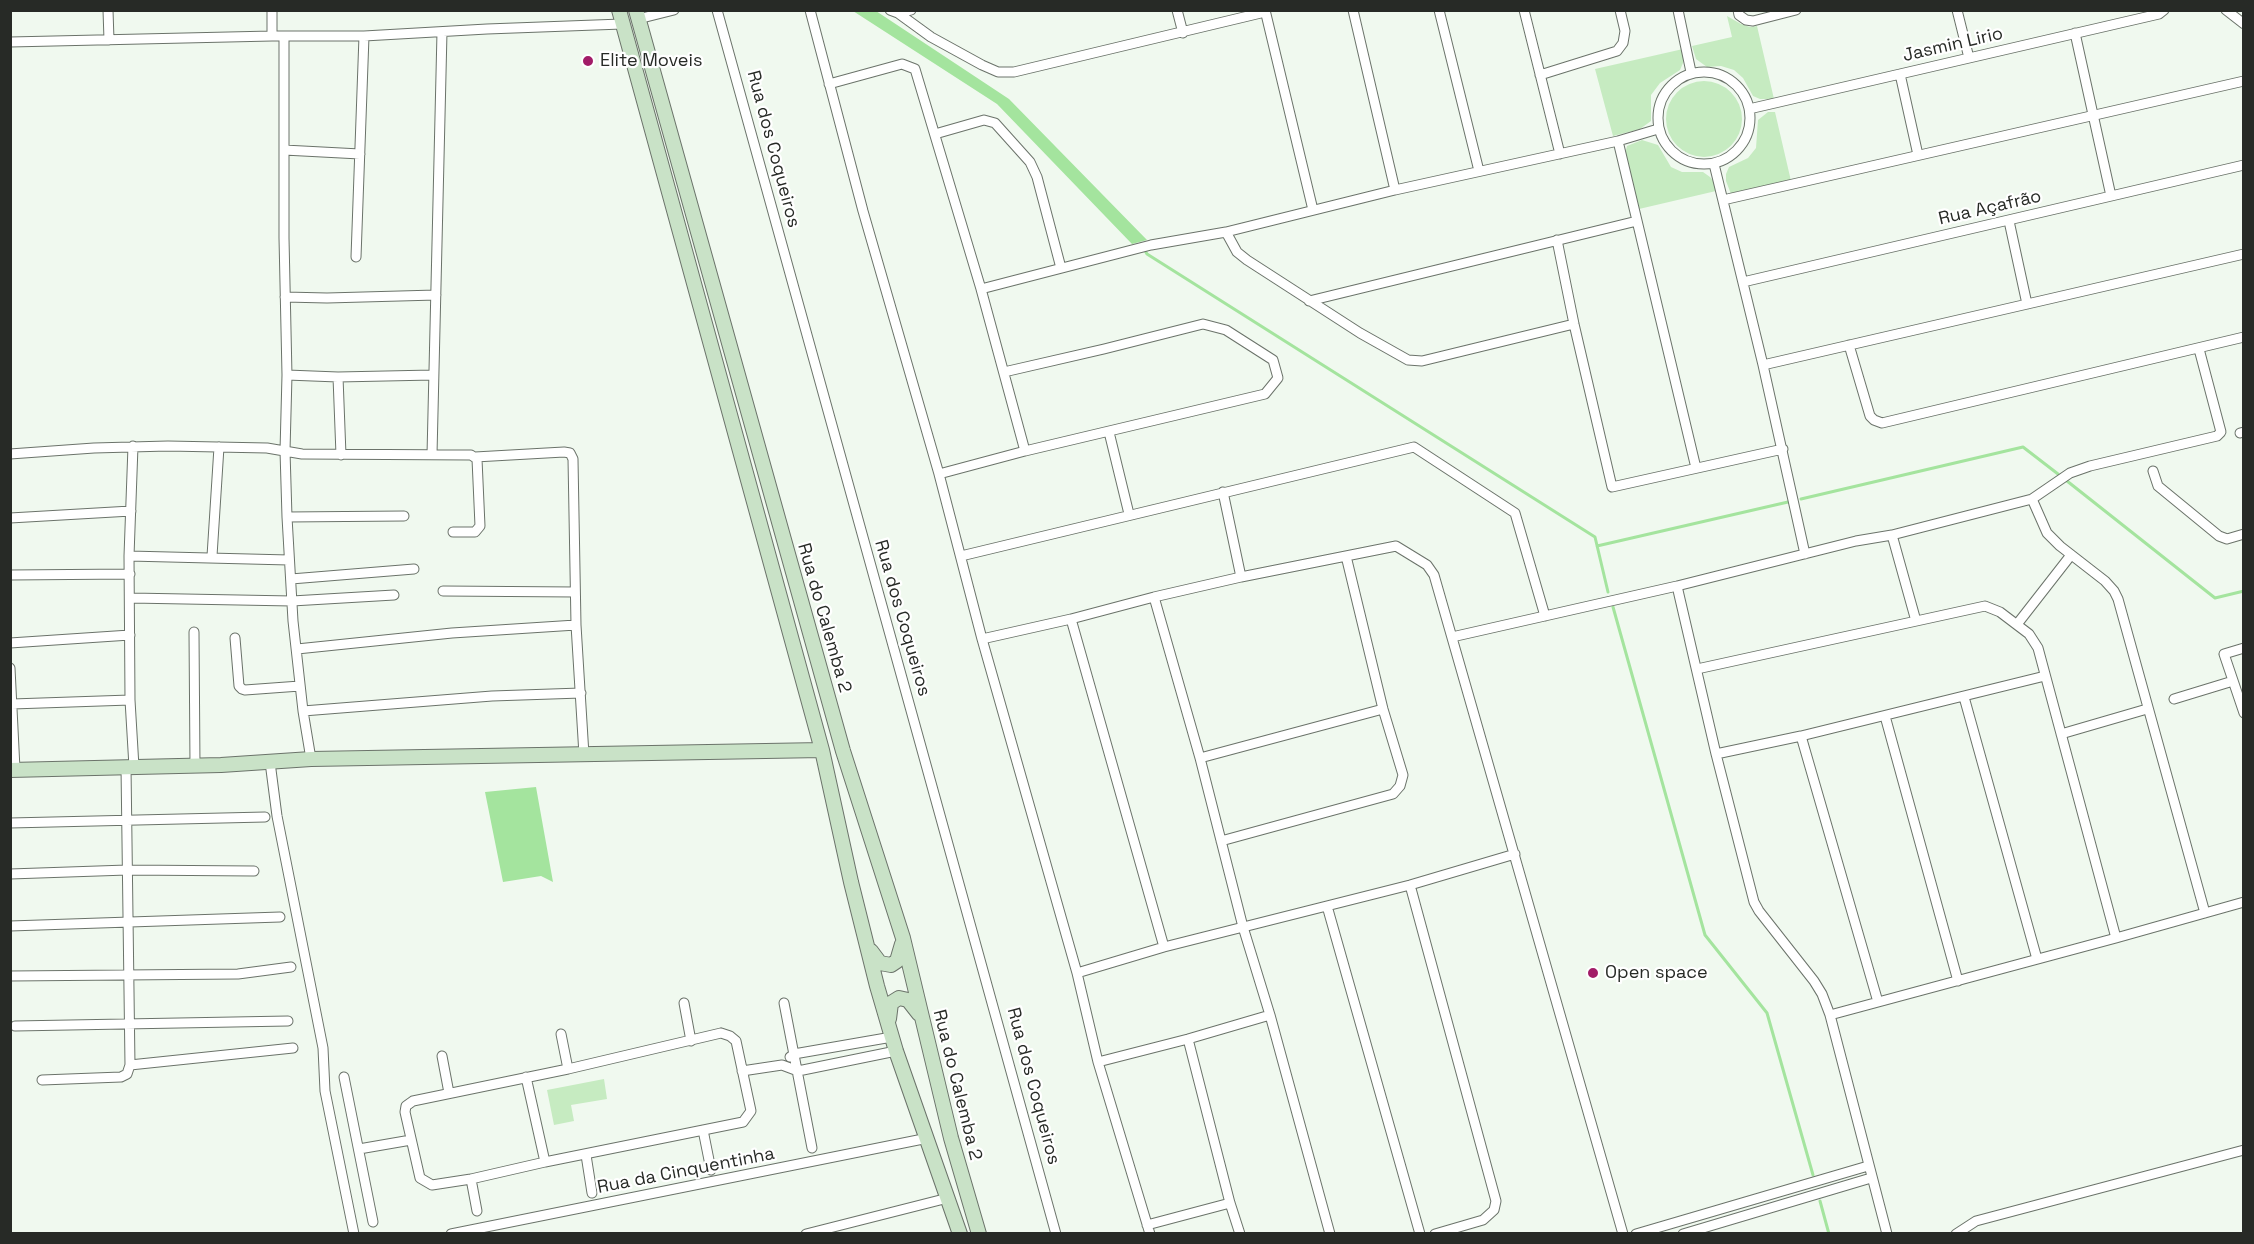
<!DOCTYPE html>
<html>
<head>
<meta charset="utf-8">
<style>
	body { margin:0 }
	#map { position:relative; width:2254px; height:1244px; overflow:hidden; background:#f0f9ef; font-family:"Space Grotesk",sans-serif }
	canvas { display:block }
	.frame { position:absolute; inset:0; border:12px solid #272a26; pointer-events:none }
</style>
</head>
<body>
<div id="map">
<canvas width="2254" height="1244"></canvas>
<div class="frame"></div>
</div>
<script>
const ctx = document.querySelector('canvas').getContext('2d');
ctx.lineJoin = 'round';
function fillPath(path, color) { ctx.fillStyle = color; ctx.fill(path, 'evenodd'); }
const poly = rows => new Path2D(rows.map(r => 'M' + r).join(''));
function trace(path, color, width, dash) { ctx.strokeStyle = color; ctx.lineWidth = width; ctx.lineCap = dash ? 'butt' : 'round'; ctx.setLineDash(dash || []); ctx.stroke(path); }
function write(font, color, halo, rows, align = 'center') {
  ctx.font = font + ' "Space Grotesk",sans-serif'; ctx.lineWidth = 4.5; ctx.setLineDash([]); ctx.textBaseline = 'middle'; ctx.strokeStyle = halo; ctx.fillStyle = color; for (const [text, x, y, turn = 0] of rows) {
    ctx.save(); ctx.translate(x, y); ctx.rotate((+turn || 0) * Math.PI / 180); ctx.textAlign = isNaN(turn) ? turn : align; if (halo) ctx.strokeText(text, 0, 0); ctx.fillText(text, 0, 0); ctx.restore();
  }
}
fillPath(poly([
	[1727,16,1741,24,1750,27,1757,26,1774,99,1760,99,1753,96,1743,78,1734,70,1721,66,1707,67,1696,59,1692,46,1732,37],
	[1683,49,1683,63,1680,70,1660,83,1651,95,1651,121,1640,129,1613,136,1595,69],
	'1666 119a38 38 0 1 1 76 0a38 38 0 1 1-76 0Z',
	[1768,112,1775,112,1791,181,1731,194,1726,181,1726,174,1729,167,1748,158,1756,148,1758,120],
	[1642,140,1658,145,1671,167,1682,172,1703,172,1710,177,1715,183,1716,191,1639,209,1625,154,1627,146],
	[604,1079,607,1099,571,1105,574,1121,554,1125,547,1090]
]), '#c6ebc1');
fillPath(poly([
	[853,11,876,11,1009,99,1147,240,1132,244,997,104],
	[536,787,553,882,541,876,503,882,485,792]
]), '#a4e49e');
trace(poly([
	[1143,247,1147,254,1595,537,1608,592],
	[2067,481,2215,598,2244,591],
	[1801,499,2023,447,2058,474],
	[1597,546,1788,502],
	[1613,607,1705,935,1767,1013,1813,1175],
	[1820,1201,1829,1234]
]), '#a4e49e', 3);
const street = poly([
	[108,10,109,40],
	[272,10,272,36],
	[717,10,1056,1234],
	[810,10,863,211,939,474,982,639,1077,973,1098,1062,1150,1234],
	[890,10,898,13,911,10],
	[1177,10,1183,33],
	[1265,10,1313,210],
	[1353,10,1395,190],
	[1439,10,1479,171],
	[1524,10,1560,154],
	[1678,10,1691,72],
	[1738,10,1739,15,1746,20,1753,21,1796,10],
	[1957,10,1969,58],
	[2226,10,2244,24],
	[898,13,931,37,982,65,998,72,1014,72,1265,12],
	[638,19,674,10],
	[2075,33,2111,196],
	[284,36,284,238,287,375,285,451,287,517,293,621,303,711,311,759],
	[10,42,272,36,364,36,487,29,622,24],
	'1658 118a46 46 0 1 1 92 0a46 46 0 1 1-92 0Z',
	[1900,74,1918,155],
	[1540,75,1617,51,1623,43,1625,31,1620,10],
	[829,84,902,64,915,69,981,289,1025,451],
	[1749,109,2159,14,2164,10],
	[935,134,984,120,995,123,1030,162,1037,177,1061,268],
	[1618,141,1696,468],
	[284,150,360,154],
	[1714,164,1763,365,1805,554],
	[1723,200,2244,81],
	[2009,221,2027,304],
	[1226,232,1237,252,1247,260,1360,333,1408,360,1422,361,1574,324],
	[1557,240,1574,324,1612,487,1783,449],
	[356,257,364,36],
	[1743,282,2244,165],
	[981,289,1151,245,1226,232,1395,190,1618,141,1658,129],
	[285,297,327,298,436,295],
	[1309,301,1637,221],
	[1849,345,1870,416,1874,420,1882,423,2244,337],
	[1763,365,2244,254],
	[287,375,338,377,433,375],
	[338,377,341,455],
	[1109,432,1129,514],
	[2240,433,2244,432],
	[133,446,129,556,130,700,134,767],
	[10,454,94,448,168,446,267,448,302,454,471,455,477,459,480,526,475,532,453,532],
	[432,455,442,32],
	[475,457,564,452,570,453,573,459,576,625,584,755],
	[2153,471,2158,486,2219,536,2227,539,2244,534],
	[939,474,1025,451,1265,394,1278,378,1273,360,1226,330,1203,324,1104,349,1004,372],
	[1223,492,1241,577],
	[2032,499,2047,533,2060,546,2105,581,2114,591,2118,599,2205,913],
	[287,517,404,516],
	[10,518,131,511],
	[1892,535,1916,621],
	[129,556,289,560],
	[212,556,219,447],
	[961,556,1414,447,1515,513,1545,616],
	[10,575,130,574],
	[291,579,414,569],
	[1677,586,1716,754,1754,902,1759,911,1814,981,1822,994,1830,1015,1887,1234],
	[443,591,575,592],
	[1154,597,1200,758,1243,927,1270,1015,1330,1234],
	[131,598,292,601,394,595],
	[1071,619,1164,947],
	[2018,623,2071,555],
	[194,632,195,766],
	[1452,637,1677,586,1856,541,1892,535,2032,499,2070,473,2090,466,2217,436,2221,432,2199,349],
	[235,638,239,686,242,689,245,690,300,686],
	[982,639,1071,619,1154,597,1241,577,1396,546,1427,565,1434,575,1623,1234],
	[10,643,130,635],
	[2244,648,2224,654,2244,713],
	[297,649,452,633,576,625],
	[10,668,15,769],
	[1697,669,1985,606,2000,612,2029,634,2038,648,2116,938],
	[1964,697,2037,959],
	[2174,699,2233,681],
	[12,704,130,700],
	[303,711,492,696,581,693],
	[1885,716,1958,981],
	[2061,734,2147,709],
	[1801,736,1878,1002],
	[1716,754,1801,736,2045,676],
	[1200,758,1383,709],
	[270,762,277,816,323,1048,325,1091,354,1234],
	[10,823,265,817],
	[1221,841,1393,794,1400,786,1403,775,1383,709,1346,556],
	[10,874,127,870,254,871],
	[1410,885,1496,1201,1494,1210,1483,1220,1435,1234],
	[1327,906,1420,1234],
	[10,926,280,917],
	[1077,973,1164,947,1410,885,1515,854],
	[10,976,238,974,291,967],
	[684,1003,691,1041],
	[784,1003,812,1148],
	[1830,1015,2116,938,2244,902],
	[15,1026,288,1021],
	[721,1033,730,1036,736,1041,751,1111,743,1122,545,1162,471,1179,432,1185,420,1178,405,1112,406,1106,413,1101,568,1069,721,1033],
	[561,1034,568,1069],
	[1188,1039,1230,1203,1240,1234],
	[442,1056,449,1093],
	[790,1057,794,1054,892,1037],
	[1098,1062,1188,1039,1270,1015],
	[130,1065,293,1048],
	[742,1071,782,1065,798,1071,896,1051],
	[344,1077,373,1222],
	[526,1077,545,1162],
	[42,1080,121,1077,127,1074,130,1065,126,767],
	[703,1130,711,1170],
	[359,1149,411,1140],
	[586,1155,592,1193],
	[471,1179,477,1211],
	[1147,1225,1230,1203],
	[451,1234,928,1138],
	[806,1234,948,1198],
	[1636,1234,1868,1166],
	[1683,1234,1871,1178],
	[1956,1234,1976,1221,2244,1150]
]);
const secondary = poly([
	[619,10,822,750,851,882,877,986,896,1051,960,1234],
	[636,10,843,751,903,938,951,1138,979,1234],
	[10,770,221,765,311,759,822,750],
	[871,951,880,963,891,965,897,961,902,944],
	[889,1019,891,1003,899,998,908,1000,919,1014]
]);
trace(street, '#6b736a', 11);
trace(secondary, '#6b736a', 16);
trace(street, '#fff', 9);
trace(secondary, '#c9e2c7', 14);
for (const [x, y, r, color] of [
	[588,61,6,"#a21c68"],
	[1593,973,6,"#a21c68"]
]) { const dot = new Path2D(); dot.arc(x, y, r, 0, 2 * Math.PI); ctx.fillStyle = color; ctx.fill(dot); trace(dot, '#fff', 2); }
write('18px', '#272a26', '#fff', [
	["Jasmin Lirio",1953,45,-13],
	["Rua dos Coqueiros",773,149,75],
	["Rua Açafrão",1990,208,-13],
	["Rua do Calemba 2",824,618,74],
	["Rua dos Coqueiros",902,618,74],
	["Rua do Calemba 2",957,1085,76],
	["Rua dos Coqueiros",1033,1086,75],
	["Rua da Cinquentinha",686,1171,-11]
]);
write('18px', '#272a26', '#fff', [
	["Elite Moveis",600,61],
	["Open space",1605,973]
], 'left');
</script>
</body>
</html>
